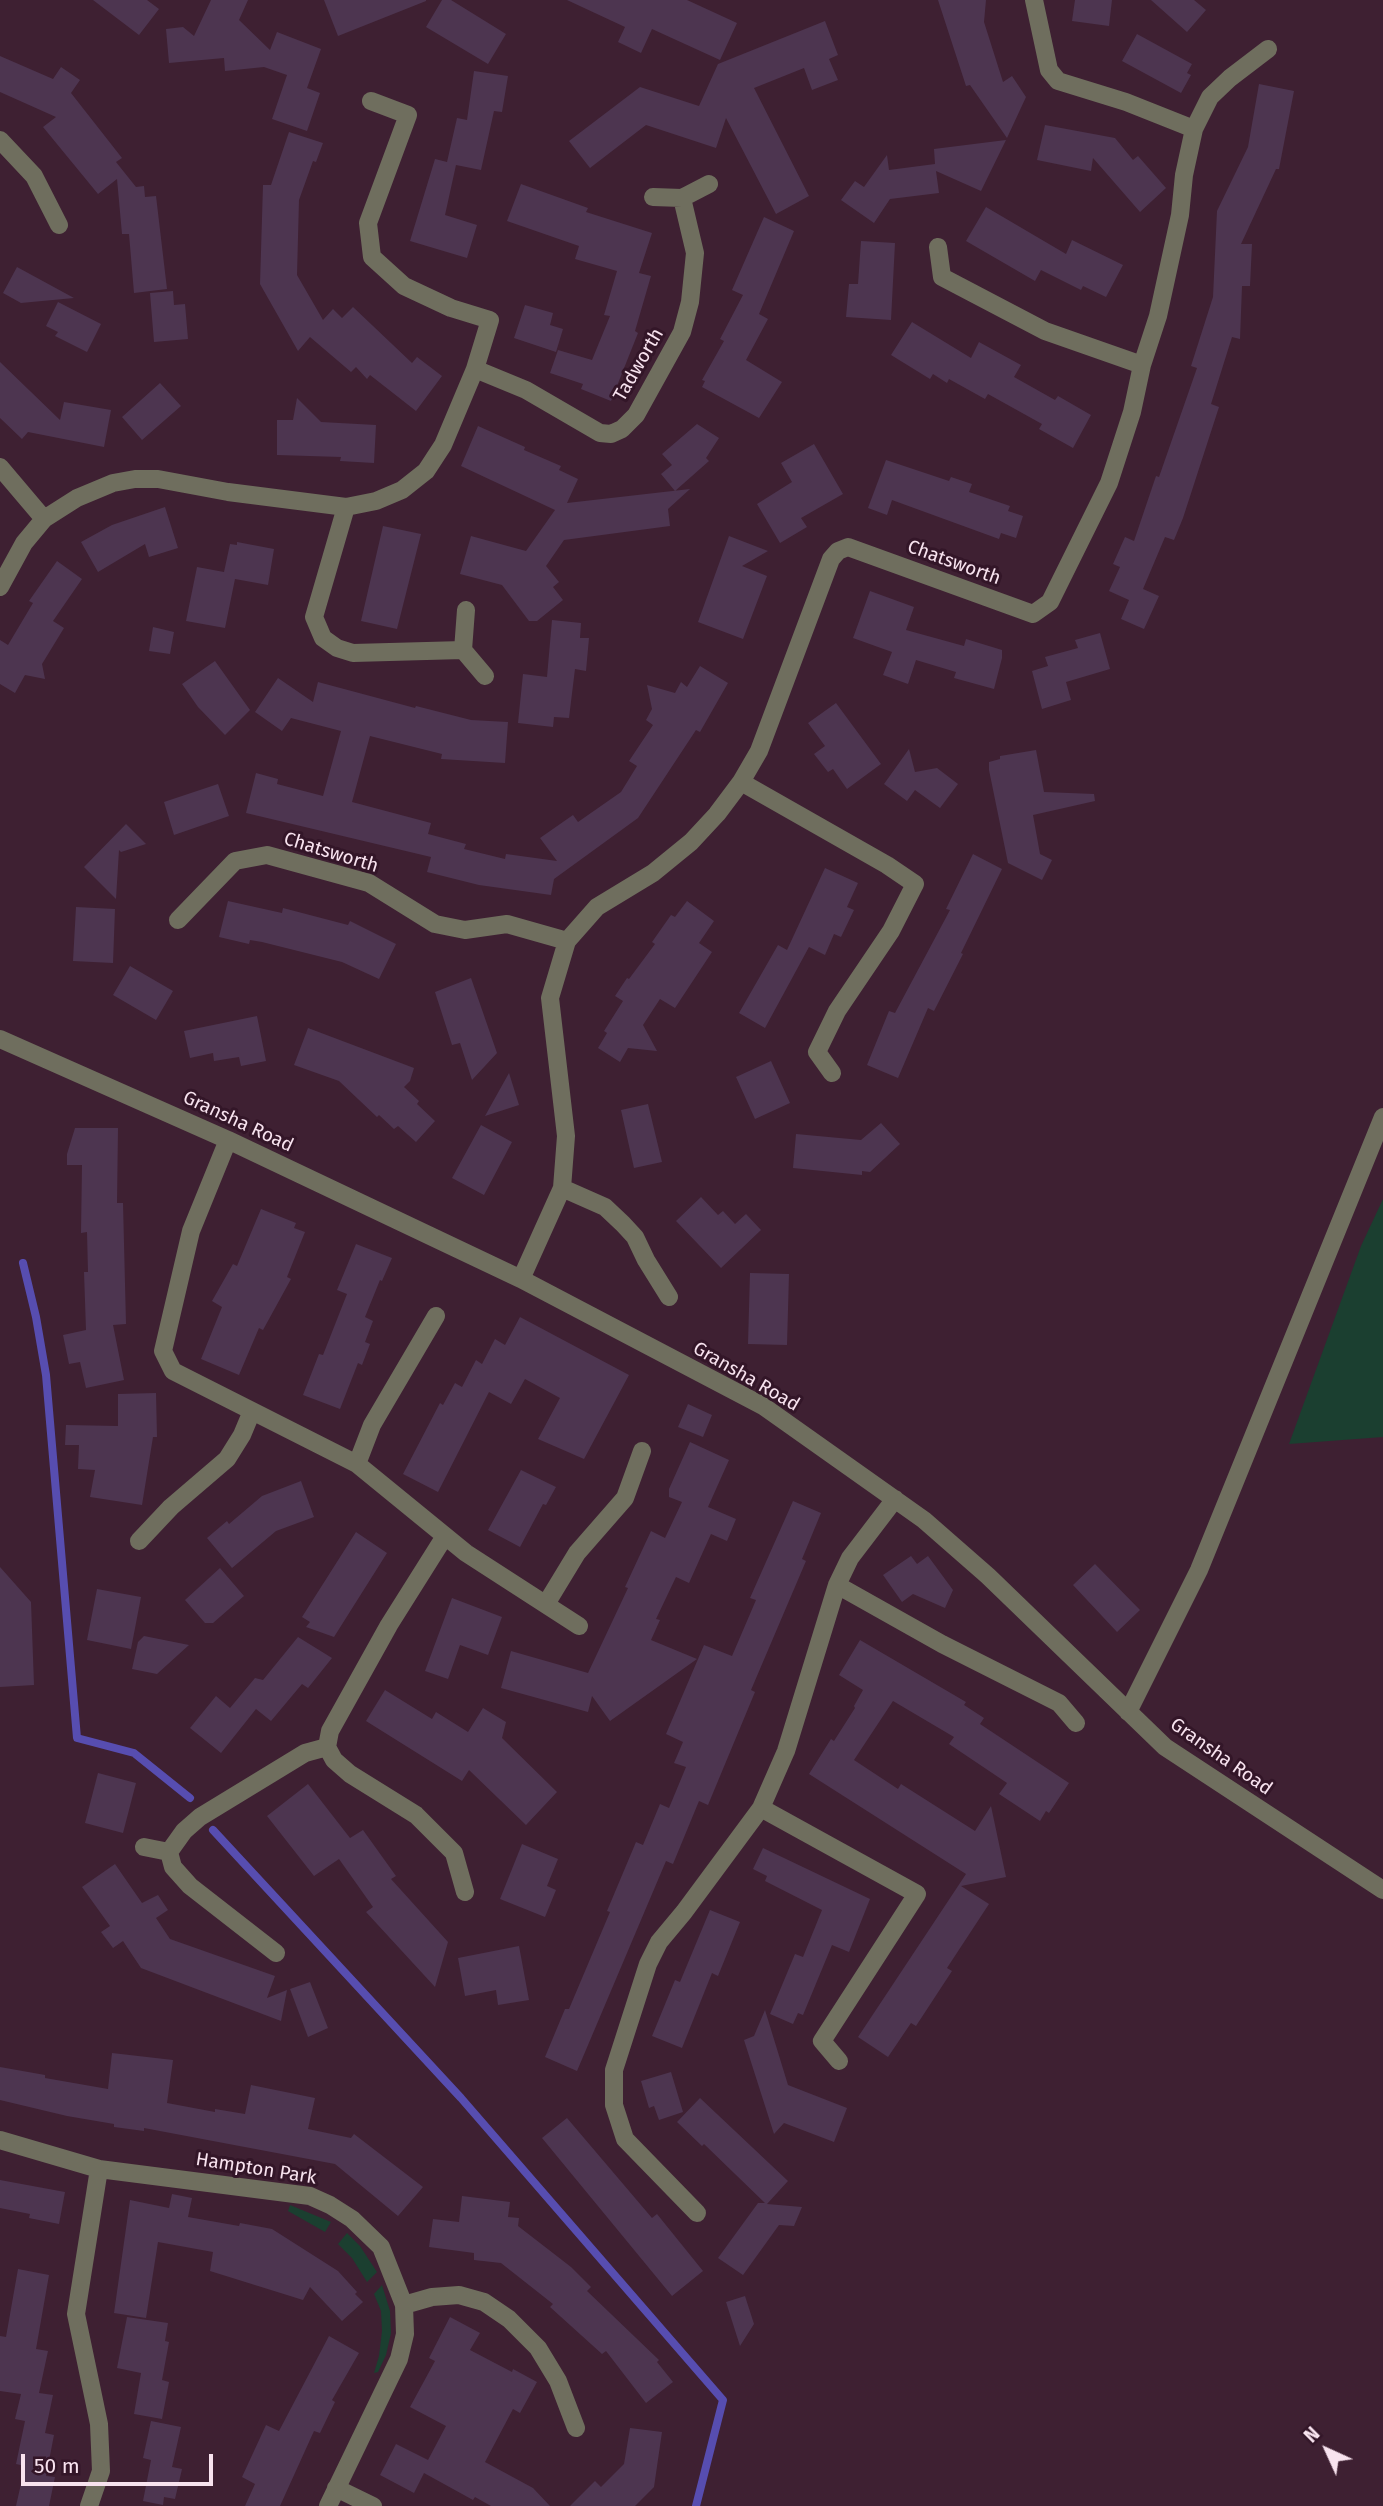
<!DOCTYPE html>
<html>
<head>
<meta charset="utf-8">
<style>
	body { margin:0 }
	#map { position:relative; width:1383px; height:2506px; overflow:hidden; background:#3e2032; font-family:"Fira Sans",sans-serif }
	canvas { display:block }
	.north { position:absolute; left:1292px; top:2415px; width:70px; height:70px; -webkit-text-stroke:5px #331628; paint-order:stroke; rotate:315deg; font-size:19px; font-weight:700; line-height:28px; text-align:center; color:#f8e3ef }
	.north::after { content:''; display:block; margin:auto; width:24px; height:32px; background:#f8e3ef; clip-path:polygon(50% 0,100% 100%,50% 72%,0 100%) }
	.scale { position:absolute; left:21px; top:2454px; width:192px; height:32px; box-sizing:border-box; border:4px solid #f8e3ef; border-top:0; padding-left:9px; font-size:21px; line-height:24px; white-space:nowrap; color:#f8e3ef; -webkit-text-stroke:5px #331628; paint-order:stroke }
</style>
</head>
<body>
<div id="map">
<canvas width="1383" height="2506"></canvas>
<div class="north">N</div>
<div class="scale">50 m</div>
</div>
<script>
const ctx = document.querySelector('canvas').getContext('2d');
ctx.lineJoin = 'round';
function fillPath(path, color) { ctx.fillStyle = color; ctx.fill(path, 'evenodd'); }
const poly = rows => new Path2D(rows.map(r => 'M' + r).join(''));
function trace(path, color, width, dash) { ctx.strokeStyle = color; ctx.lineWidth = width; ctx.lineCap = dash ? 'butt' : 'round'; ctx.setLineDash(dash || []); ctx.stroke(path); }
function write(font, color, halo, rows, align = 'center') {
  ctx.font = font + ' "Fira Sans",sans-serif'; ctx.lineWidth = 6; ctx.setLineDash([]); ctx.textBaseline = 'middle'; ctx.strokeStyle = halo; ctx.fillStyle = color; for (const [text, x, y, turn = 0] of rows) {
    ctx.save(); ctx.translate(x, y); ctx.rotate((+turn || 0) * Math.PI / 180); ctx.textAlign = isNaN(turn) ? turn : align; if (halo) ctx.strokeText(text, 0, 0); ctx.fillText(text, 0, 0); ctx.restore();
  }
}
fillPath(poly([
	[1383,1199,1383,1437,1289,1444,1361,1246],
	[290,2205,331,2222,325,2232,288,2211],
	[347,2233,360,2246,377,2272,367,2282,352,2258,338,2244],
	[382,2285,390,2311,391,2333,386,2355,378,2372,374,2373,379,2356,382,2331,381,2311,374,2294]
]), '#1b3f30');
trace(poly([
	[23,1263,36,1317,46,1375,77,1738,134,1753,190,1798],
	[213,1830,461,2098,723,2400,696,2506]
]), '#574db0', 8);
fillPath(poly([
	[93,0,147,0,159,9,139,35],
	[211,0,248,0,239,20,270,50,277,32,321,49,307,88,320,93,307,131,272,119,287,75,264,67,225,71,224,58,169,63,166,29,183,27,194,36],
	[324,0,426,0,426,1,338,36],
	[442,0,451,0,506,34,488,64,426,27],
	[567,0,687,0,737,23,720,60,652,29,641,53,618,42,625,27],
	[938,0,986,0,984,22,1003,82,1012,76,1026,97,1007,138,970,85,966,86],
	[1075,0,1112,0,1109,26,1072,21],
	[1151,0,1194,0,1206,10,1187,32],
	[825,21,838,55,829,59,838,80,812,90,804,68,754,88,809,196,776,214,726,118,716,148,646,125,590,168,569,141,640,87,699,106,718,64],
	[1137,34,1192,64,1187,73,1191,75,1181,93,1122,61],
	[0,56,53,79,61,67,80,80,71,93,122,158,116,162,136,187,144,186,145,197,156,196,167,289,134,293,129,234,122,234,117,179,98,194,43,127,56,117,0,92],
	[474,71,508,76,502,112,494,111,481,170,456,165,445,215,477,225,467,258,410,241,435,159,447,162,457,118,467,120],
	[1259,84,1294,91,1279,169,1276,169,1241,244,1252,244,1250,286,1242,286,1240,339,1232,337,1211,404,1219,407,1183,518,1174,540,1165,537,1143,589,1159,596,1144,629,1121,619,1129,600,1109,591,1120,567,1113,564,1125,537,1134,541,1156,476,1159,477,1197,368,1191,366,1213,297,1217,211,1248,147],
	[1045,125,1115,138,1133,160,1138,156,1166,188,1140,212,1093,158,1091,171,1037,160],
	[289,132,323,143,316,162,313,161,299,200,297,275,323,320,333,309,342,318,353,307,412,363,417,357,442,376,416,411,370,375,367,379,356,367,351,372,310,337,298,351,260,284,263,185,271,185],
	[1006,140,981,191,936,171,939,193,890,199,874,223,841,200,855,181,864,187,887,155,889,170,935,164,934,149],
	[521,184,588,208,586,212,652,233,639,273,651,276,635,331,638,333,611,401,581,389,583,384,550,373,558,350,592,360,610,316,604,315,617,271,575,259,579,246,507,221],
	[986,207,1066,254,1072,240,1123,265,1106,297,1083,286,1081,290,1041,270,1035,281,966,241],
	[764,217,794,231,759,314,768,319,746,360,782,382,759,418,702,387,705,381,702,380,724,341,720,339,743,295,732,290],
	[861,241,895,243,891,320,846,317,849,284,858,284],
	[17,267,74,298,21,303,3,293],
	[173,291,174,305,185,304,188,339,154,342,150,293],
	[58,302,101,324,87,352,55,336,58,332,46,326],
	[525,305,553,313,550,325,563,329,556,352,514,338],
	[912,322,971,358,979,342,1021,365,1014,377,1055,400,1058,396,1091,415,1073,448,1039,429,1042,424,988,394,985,399,949,379,947,383,933,374,930,379,891,355],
	[0,362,60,420,64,402,111,410,104,447,28,432,22,439,0,418],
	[160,383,181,406,142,440,122,417],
	[297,398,321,422,376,425,374,463,340,461,341,457,277,455,277,420,293,420],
	[697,424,719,438,706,458,709,461,675,491,661,474,672,465,662,454],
	[478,426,525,447,524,450,561,466,559,470,578,479,567,503,690,489,668,509,670,526,564,540,546,566,559,582,553,587,563,600,537,621,529,621,502,585,460,574,471,536,526,551,555,510,461,466],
	[814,444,843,494,801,518,807,527,780,543,757,504,792,482,781,463],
	[886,460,949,481,951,477,972,484,969,492,1010,506,1008,511,1023,516,1016,538,1001,533,999,539,892,500,887,515,868,508],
	[165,507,178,548,149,557,145,544,98,572,81,542,112,525],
	[383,526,421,534,397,629,361,621],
	[729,536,768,551,742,566,767,576,743,639,698,622],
	[237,542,274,549,268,585,235,579,225,628,186,621,197,567,224,572,230,544,237,545],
	[57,561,82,579,53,621,64,628,42,664,45,679,25,675,15,693,0,684,0,640,8,645,33,603,29,601],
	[870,591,914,607,906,630,964,646,966,639,1002,650,1002,658,994,689,954,678,956,672,916,660,908,684,883,675,892,652,853,638],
	[552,620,581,623,580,638,589,638,586,671,575,669,569,718,554,717,553,727,518,723,523,674,547,677],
	[153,627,174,632,170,654,149,651],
	[1100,633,1110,669,1066,682,1071,700,1042,709,1032,671,1048,666,1045,657,1078,648,1075,640],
	[215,661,250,710,225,735,198,707,182,684],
	[700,666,728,683,700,732,696,730,638,818,554,879,551,895,479,885,427,872,431,857,246,813,256,773,278,779,277,784,323,796,341,731,291,718,282,731,255,712,278,678,313,702,318,682,415,708,416,706,471,720,508,722,505,763,441,759,442,754,370,736,352,802,431,823,428,834,466,844,464,849,505,859,506,854,557,861,540,838,573,815,578,822,621,792,637,766,629,761,653,725,646,720,652,709,647,685,675,693,681,682,687,687],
	[836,703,881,764,847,789,833,769,828,772,814,754,825,746,808,723],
	[909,749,915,772,937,768,958,784,940,808,915,790,907,801,884,784],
	[1036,750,1044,792,1094,794,1095,801,1033,815,1040,854,1052,860,1042,880,1008,863,989,770,989,762,1000,759,1000,756],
	[218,784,229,816,174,835,164,802],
	[126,824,146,844,121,852,119,850,116,899,84,867],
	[973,854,1002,869,961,953,963,954,934,1011,928,1008,898,1078,867,1065,889,1011,895,1013,950,910,946,909],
	[825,868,858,883,847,907,854,910,841,937,834,934,825,955,809,947,765,1028,739,1013,778,945,787,950],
	[228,901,282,913,283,908,348,925,350,921,396,944,379,979,342,962,262,942,250,940,249,944,219,937],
	[687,901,714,921,699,943,712,952,675,1008,660,999,643,1025,657,1051,628,1048,620,1062,598,1048,607,1033,604,1031,623,1001,615,996,627,978,629,979,655,944,652,942,671,915,675,917],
	[76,907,115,909,113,963,73,961],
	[130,966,173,991,156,1020,113,995],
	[471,978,497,1053,472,1080,460,1043,452,1045,435,992],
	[257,1016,266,1061,241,1066,239,1057,214,1061,213,1053,190,1058,184,1031],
	[308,1028,414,1068,410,1081,404,1087,419,1101,417,1104,435,1121,416,1142,398,1126,394,1129,379,1115,377,1117,339,1081,294,1065],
	[771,1061,790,1103,755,1119,736,1077],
	[509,1073,519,1105,485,1116],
	[648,1104,662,1162,634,1168,621,1110],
	[881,1123,900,1144,870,1172,862,1171,862,1175,793,1168,796,1134,861,1140],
	[481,1125,512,1142,484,1195,452,1178],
	[75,1128,118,1128,117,1203,123,1203,126,1324,113,1325,124,1380,86,1388,80,1362,69,1364,63,1335,86,1330,84,1272,88,1272,87,1232,81,1233,82,1165,67,1165,67,1154],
	[701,1197,718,1215,723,1211,735,1224,746,1214,761,1230,721,1268,676,1221],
	[261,1209,296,1223,294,1228,305,1232,287,1277,291,1279,263,1330,259,1328,239,1375,201,1359,222,1307,212,1301,233,1264,237,1266],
	[356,1244,392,1258,382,1281,380,1280,365,1317,373,1321,365,1342,370,1344,362,1365,358,1363,340,1409,303,1395,319,1354,323,1355,347,1294,337,1290],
	[750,1273,789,1274,787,1345,748,1344],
	[520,1317,629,1375,584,1459,538,1439,560,1398,525,1379,511,1404,489,1392,438,1492,403,1474,440,1403,443,1405,455,1383,462,1387,476,1360,482,1364,495,1339,505,1345],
	[156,1393,157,1437,153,1437,142,1505,90,1497,95,1470,78,1469,79,1445,65,1445,66,1425,118,1426,118,1394],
	[688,1404,712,1415,703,1437,678,1427],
	[690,1442,729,1460,708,1507,736,1519,727,1541,711,1534,689,1583,676,1577,656,1619,660,1620,651,1640,697,1659,610,1721,592,1696,588,1712,501,1688,511,1651,588,1673,628,1588,625,1587,651,1531,665,1538,682,1502,669,1497,669,1489],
	[521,1470,556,1487,546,1505,543,1504,520,1547,488,1530],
	[301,1481,314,1517,276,1531,232,1568,207,1538,227,1521,229,1524,262,1496],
	[793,1501,821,1513,802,1559,806,1561,751,1690,755,1692,708,1805,699,1801,673,1864,666,1861,577,2071,545,2057,565,2009,569,2009,610,1912,607,1911,636,1842,643,1845,660,1804,669,1808,686,1767,674,1763,683,1742,666,1734,704,1645,732,1656,756,1600,750,1598],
	[356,1532,387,1553,334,1637,306,1627,310,1622,302,1617],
	[911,1556,917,1564,928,1556,953,1590,945,1608,913,1594,902,1602,883,1575],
	[1095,1564,1140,1610,1117,1632,1073,1585],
	[0,1567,31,1602,34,1685,0,1687],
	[220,1568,244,1596,213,1623,205,1623,185,1600],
	[97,1589,141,1597,131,1649,87,1640],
	[452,1598,502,1617,488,1655,460,1645,448,1679,425,1671],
	[144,1636,189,1645,157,1674,132,1669,138,1642],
	[298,1637,332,1658,308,1688,302,1684,271,1721,256,1709,221,1753,190,1728,216,1696,230,1708,255,1678,263,1680],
	[860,1640,966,1702,964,1705,984,1718,980,1724,1069,1783,1049,1813,1046,1811,1040,1821,999,1794,1007,1783,949,1744,954,1737,893,1701,854,1760,898,1789,901,1784,975,1831,991,1806,1006,1877,961,1886,989,1904,947,1968,952,1971,916,2026,911,2023,888,2057,858,2037,966,1874,809,1774,831,1739,834,1741,855,1708,854,1706,863,1690,839,1675],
	[385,1690,432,1719,436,1712,468,1732,483,1708,506,1722,502,1738,557,1792,526,1825,469,1770,462,1781,366,1721],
	[98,1773,136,1783,123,1833,85,1823],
	[308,1784,350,1838,363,1830,396,1876,391,1879,448,1942,435,1987,366,1912,373,1907,339,1859,314,1876,267,1816],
	[522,1844,558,1859,547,1886,556,1890,545,1917,500,1899],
	[763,1848,870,1899,849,1952,832,1945,803,2015,798,2013,793,2024,770,2014,795,1954,803,1957,822,1910,765,1881,767,1876,753,1869],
	[115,1864,142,1903,158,1895,168,1910,156,1918,170,1939,275,1976,267,1998,287,1990,281,2021,141,1968,123,1941,113,1948,101,1932,110,1926,82,1887],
	[710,1910,740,1922,718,1976,712,1973,682,2048,652,2036,675,1980,680,1982],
	[519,1946,529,2000,498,2005,496,1990,465,1996,458,1958],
	[310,1982,328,2028,308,2037,290,1989],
	[765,2010,788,2085,847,2108,834,2142,784,2123,774,2134,744,2040,754,2036],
	[112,2053,173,2060,167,2103,215,2112,215,2109,245,2114,251,2085,315,2098,308,2129,351,2138,354,2134,423,2187,398,2216,335,2164,144,2128,144,2131,114,2127,114,2124,67,2116,0,2100,0,2067,45,2075,45,2078,108,2089],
	[671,2072,683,2112,659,2120,654,2106,649,2108,641,2081],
	[700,2098,788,2181,767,2204,802,2207,794,2226,779,2225,743,2275,718,2258,758,2203,765,2203,704,2144,702,2146,677,2122],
	[567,2118,652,2218,657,2214,703,2271,672,2296,542,2138],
	[0,2180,65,2192,59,2224,29,2218,30,2214,0,2208],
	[172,2194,192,2198,188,2217,239,2226,240,2223,272,2229,338,2271,357,2292,355,2294,363,2302,342,2321,310,2287,303,2300,210,2271,213,2252,158,2242,146,2318,114,2313,130,2200,169,2208],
	[462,2196,510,2202,508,2217,519,2218,518,2226,571,2267,591,2287,587,2291,659,2360,657,2362,673,2382,646,2403,606,2351,602,2354,550,2307,553,2304,501,2263,474,2260,474,2253,429,2247,433,2219,459,2222],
	[18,2269,49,2275,36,2349,48,2351,39,2393,53,2395,45,2433,54,2435,46,2476,55,2477,49,2506,16,2506,25,2466,16,2464,25,2421,15,2419,21,2394,0,2391,0,2336,6,2337],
	[745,2296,754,2324,740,2346,726,2302],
	[127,2317,168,2323,165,2341,169,2342,162,2380,169,2382,162,2419,134,2414,141,2373,117,2368],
	[450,2317,480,2333,470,2350,512,2372,513,2369,537,2382,520,2413,513,2409,485,2462,533,2488,550,2506,491,2506,475,2497,473,2500,424,2473,414,2493,380,2475,396,2444,428,2460,446,2426,410,2407,435,2361,429,2358],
	[329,2336,359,2353,332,2400,335,2402,320,2433,314,2431,280,2506,245,2506,255,2484,242,2477,266,2425,279,2431],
	[151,2421,181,2427,172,2467,182,2469,175,2499,164,2497,163,2505,143,2501,151,2460,143,2458],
	[630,2428,662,2432,654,2487,635,2506,570,2506,595,2481,601,2487,624,2464]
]), '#4d3550');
trace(poly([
	[1034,0,1049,70,1058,81,1126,102,1194,129],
	[0,140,34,176,59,225],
	[653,197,682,198,709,184],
	[938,247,942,277,1045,331,1142,365],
	[475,369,526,390,600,433,611,434,622,429,636,415,682,332,690,302,695,253,682,198],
	[0,467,44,519],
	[346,507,314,617,323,638,337,648,353,653,463,650],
	[0,587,24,543,44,519,77,498,113,483,135,479,158,479,228,492,346,507,376,501,402,490,426,471,443,445,475,369,490,320,451,308,404,286,372,257,368,223,408,115,371,101],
	[466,610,463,650,485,676],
	[741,782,887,865,915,884,891,931,837,1011,817,1052,832,1073],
	[178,920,235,861,267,855,369,883,435,924,465,930,507,924,567,941],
	[0,1039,228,1140,521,1279,763,1406,924,1520,988,1576,1165,1747,1383,1890],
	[228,1140,191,1231,163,1351,173,1371,357,1464,466,1553,579,1626],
	[562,1188,605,1207,623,1224,635,1237,646,1260,669,1297],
	[521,1279,562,1188,566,1136,550,998,567,941,597,907,653,873,691,842,717,814,741,782,759,751,831,559,838,551,848,547,1033,614,1050,602,1109,483,1132,412,1142,365,1158,316,1180,215,1184,175,1194,129,1210,97,1230,78,1268,49],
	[357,1464,372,1425,436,1316],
	[445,1536,389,1625,330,1731,327,1747,334,1760,350,1774,416,1815,454,1853,465,1892],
	[139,1541,171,1507,227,1459,242,1435,252,1411],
	[837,1585,942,1644,1059,1703,1076,1723],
	[546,1604,577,1553,625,1498,642,1451],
	[1128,1712,1199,1570,1383,1117],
	[761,1808,917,1894,822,2041,839,2061],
	[144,1847,169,1852],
	[276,1953,190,1886,173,1867,169,1852,184,1831,200,1817,305,1753,327,1747],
	[0,2140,99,2169,310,2196,330,2205,352,2219,381,2247,404,2305,405,2334,399,2359,328,2506],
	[697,2213,625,2139,614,2105,614,2070,648,1964,659,1942,684,1912,761,1808,786,1751,837,1585,850,1558,895,1499],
	[404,2305,432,2297,459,2295,484,2302,509,2319,538,2348,558,2381,576,2428],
	[336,2488,373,2506],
	[89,2506,101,2471,99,2424,76,2314,99,2169]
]), '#6f6e5e', 18);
write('19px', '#f8e3ef', '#331628', [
	["Tadworth",639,365,-60],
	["Chatsworth",954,563,20],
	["Chatsworth",331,853,17],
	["Gransha Road",238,1122,25],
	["Gransha Road",746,1377,30],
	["Gransha Road",1221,1757,35],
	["Hampton Park",256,2169,9]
]);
</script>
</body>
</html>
